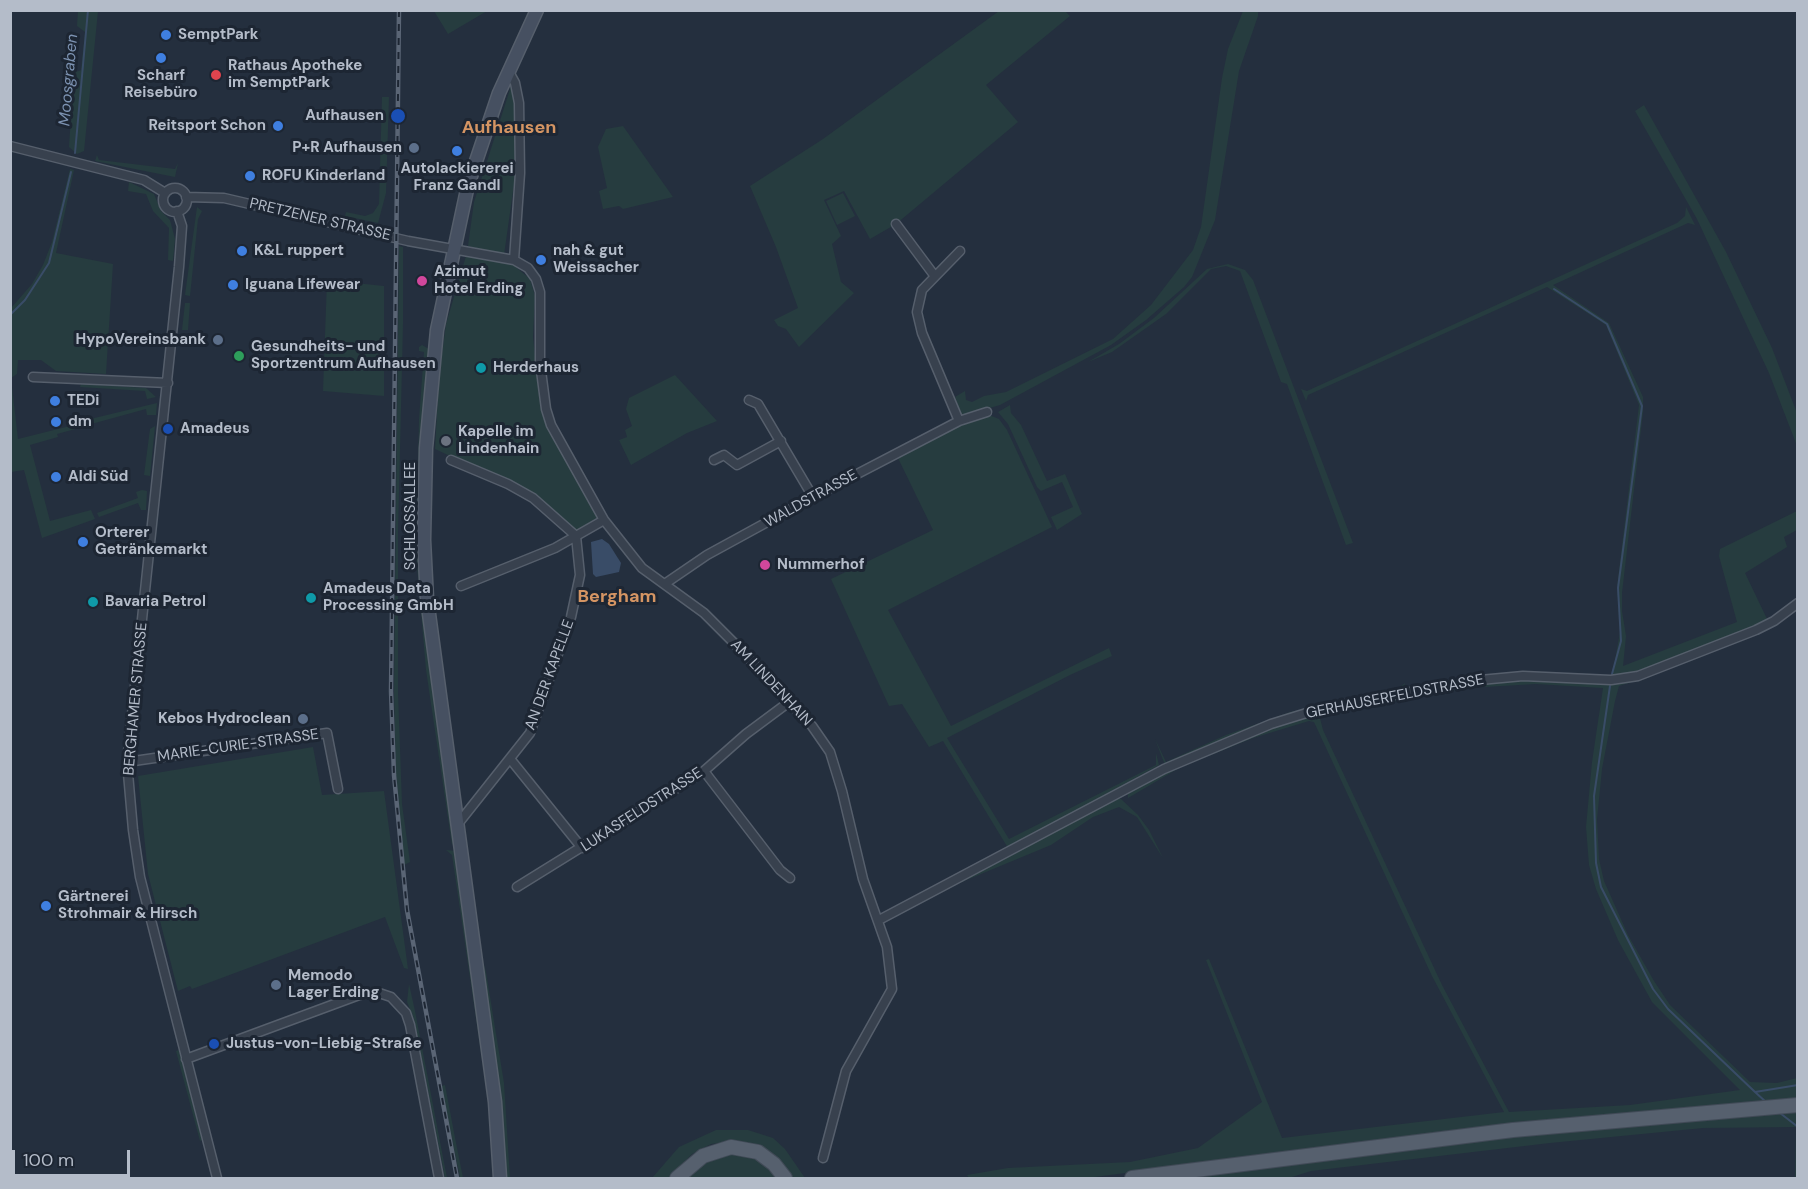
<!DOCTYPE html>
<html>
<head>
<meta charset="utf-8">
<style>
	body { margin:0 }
	#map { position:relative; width:1808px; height:1189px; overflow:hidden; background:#242f3e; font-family:"DM Sans",sans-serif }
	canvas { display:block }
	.frame { position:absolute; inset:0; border:12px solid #b4bcc9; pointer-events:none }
	.scale { position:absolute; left:12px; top:1150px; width:118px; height:27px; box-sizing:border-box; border:3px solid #b4bcc9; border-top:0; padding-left:8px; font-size:18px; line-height:21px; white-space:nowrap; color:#b4bcc9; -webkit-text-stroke:4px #1d2633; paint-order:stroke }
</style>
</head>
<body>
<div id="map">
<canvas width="1808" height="1189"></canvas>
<div class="frame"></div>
<div class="scale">100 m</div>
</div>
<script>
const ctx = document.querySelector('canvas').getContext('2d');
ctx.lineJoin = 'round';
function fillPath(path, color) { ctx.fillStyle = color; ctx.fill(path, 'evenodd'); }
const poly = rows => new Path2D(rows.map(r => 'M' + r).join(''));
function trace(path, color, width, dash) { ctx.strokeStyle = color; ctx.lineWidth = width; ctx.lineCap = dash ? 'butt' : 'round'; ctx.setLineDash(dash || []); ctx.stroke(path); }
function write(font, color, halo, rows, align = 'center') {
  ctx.font = font + ' "DM Sans",sans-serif'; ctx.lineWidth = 6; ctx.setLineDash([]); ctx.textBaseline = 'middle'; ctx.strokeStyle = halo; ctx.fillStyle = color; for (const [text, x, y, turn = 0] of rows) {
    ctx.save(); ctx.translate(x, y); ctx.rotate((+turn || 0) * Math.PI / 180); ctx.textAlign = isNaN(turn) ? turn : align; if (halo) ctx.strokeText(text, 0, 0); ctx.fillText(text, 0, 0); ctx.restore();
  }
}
fillPath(poly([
	[78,11,98,11,84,151,77,154,69,147,71,117,67,116,73,73,81,70,85,32,77,26],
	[434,11,434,10,487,11,448,34],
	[999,11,1065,11,1070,16,986,85,1018,122,896,224,870,239,844,191,824,200,841,236,832,244,841,282,854,293,799,347,786,329,778,326,774,320,798,308,776,247,750,186,823,139],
	[1243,11,1258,11,1258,16,1239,71,1215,220,1192,277,1184,287,1146,320,1111,345,1000,405,962,416,955,397,965,391,966,400,972,402,984,396,1006,392,1113,339,1151,305,1193,250,1201,227,1222,78,1228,49],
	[512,83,515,92,518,156,504,255,468,246,474,202],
	[382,97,389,97,386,193,378,223,345,216,346,212,365,216,373,213,379,204],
	[1644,105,1726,252,1772,348,1797,413,1797,446,1769,373,1697,219,1635,111],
	[623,126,673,197,623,209,619,206,603,209,599,191,607,188,598,147,606,129],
	[97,155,99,160,175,169,178,163,175,177,95,161],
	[70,169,74,170,56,253,113,264,106,374,56,371,41,360,18,360,17,374,11,378,18,439,78,424,79,428,57,434,58,437,30,445,50,521,91,510,95,519,42,538,24,470,11,472,11,308,32,284,43,265,52,242],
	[129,182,154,194,161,211,170,220,175,239,173,261,168,260,169,228,153,211,146,194,128,191],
	[843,193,855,216,837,225,826,201],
	[197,207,202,211,198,219,190,296,185,295],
	[1686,207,1695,225,1688,223,1553,285,1609,323,1643,397,1643,412,1622,593,1622,611,1626,636,1623,666,1737,622,1719,556,1720,549,1797,511,1797,530,1784,537,1787,547,1745,573,1768,621,1654,669,1612,677,1620,632,1617,587,1639,405,1606,325,1547,287,1308,395,1306,401,1301,389,1307,391,1677,223,1685,216],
	[399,246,403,247,403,324,398,533,398,692,402,804,410,862,404,865,396,775,394,691],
	[466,256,511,263,530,279,535,296,533,337,539,393,547,426,598,517,577,531,534,495,435,449,439,377,446,324],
	[1228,264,1245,270,1253,280,1353,543,1346,545,1287,384,1281,382,1240,271,1226,266,1211,269,1166,314,1112,352,1088,362,1119,344,1154,318,1207,269],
	[327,280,384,286,384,396,323,391],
	[185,303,190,303,188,330,182,330],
	[422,345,429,349,422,456,422,598,454,842,452,845,426,670,416,554,419,419,424,352,419,351,419,347],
	[675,375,717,421,687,433,631,465,619,440,627,437,625,430,632,426,626,409,629,398],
	[81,384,146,388,156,397,147,399,145,391,80,387],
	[157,403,156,415,147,415,146,409,84,426,86,420],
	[1010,405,1011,413,1021,425,1047,481,1065,474,1082,514,1057,530,1051,517,1073,507,1062,482,1041,491,1037,487,1008,424,998,412],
	[989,415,999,419,1007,430,1052,527,888,610,951,726,1109,648,1112,656,1070,675,947,738,1009,839,1156,765,1156,753,1159,765,1008,848,943,741,929,747,902,704,889,706,831,579,933,530,897,456,954,426],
	[155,426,150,476,144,475,150,429],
	[142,490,147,491,146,510,141,510,138,503,99,517,97,513,138,498,136,492],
	[1642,679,1619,686,1615,701,1602,769,1597,819,1599,859,1604,881,1628,935,1654,981,1670,1005,1750,1082,1777,1083,1797,1078,1797,1099,1469,1128,1087,1178,969,1178,967,1175,1008,1168,1130,1162,1198,1148,1262,1102,1206,960,1209,959,1282,1138,1504,1112,1432,976,1314,722,1309,721,1253,738,1179,768,1128,798,1128,794,1163,774,1278,725,1311,716,1317,720,1318,714,1337,709,1461,686,1516,680,1609,684],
	[1536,684,1603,688,1592,762,1586,827,1589,865,1596,889,1618,940,1652,1002,1740,1090,1630,1105,1509,1112,1442,985,1323,730,1320,718,1354,709,1467,688],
	[1405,683,1404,689,1264,722,1165,765,1155,739,1166,762,1226,735,1290,712,1400,687],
	[313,747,322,795,384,791,408,969,404,968,385,917,192,989,190,986,178,991,148,874,138,776],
	[1115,799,1121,799,1138,815,1149,830,1163,858,1137,817,1119,807,1093,817,1051,845,952,886],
	[446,850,456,851,488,1079,485,1080,452,855],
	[477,942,486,972,504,1083,510,1178,506,1178,500,1105],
	[409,984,415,1011,447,1178,445,1178,414,1019,407,1002],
	[179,1050,202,1140,200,1141,176,1051],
	[445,1085,456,1143,463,1178,460,1178,441,1086],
	[1797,1110,1797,1178,1795,1178,1796,1127,1703,1128,1550,1143,1311,1171,1292,1177,1163,1178,1472,1139],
	[716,1130,748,1130,773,1138,785,1149,805,1178,790,1178,782,1164,767,1150,749,1143,733,1141,711,1144,692,1154,668,1178,652,1178,679,1147],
	[733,1152,756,1157,769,1165,778,1178,684,1178,698,1164]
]), '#263c3f');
fillPath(poly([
	[602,539,609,544,621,563,619,572,596,577,593,574,591,542]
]), '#394c67');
trace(poly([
	[75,153,88,10],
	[1554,289,1607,324,1642,406,1618,588,1621,641,1612,674],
	[10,315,25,300,49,263,71,172],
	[1610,686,1594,796,1596,863,1601,887,1653,989,1668,1009,1755,1092],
	[1766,1102,1755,1092,1798,1085],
	[1780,1113,1798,1127]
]), '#394c67', 2);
const street = poly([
	[509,72,515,83,519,103,520,173,514,260],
	[10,146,144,180,165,193],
	'163 200a12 12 0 1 1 24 0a12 12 0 1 1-24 0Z',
	[186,197,224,198,408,241,514,260,528,268,536,279,540,292,540,363,546,409,551,425,604,520,642,568,704,613,742,651,812,726,830,752,842,791,863,879,887,947,892,989,846,1071,823,1158],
	[177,211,182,226,179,267,127,762,133,830,140,877,217,1178],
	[896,224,934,275],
	[33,377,168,383],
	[749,400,758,404,813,497],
	[959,421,987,412],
	[451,460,508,484,533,498,576,536,580,575,571,617,530,733,457,825],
	[714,460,724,455,737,465,781,441],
	[666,583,707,555,813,497,959,421,922,333,917,312,922,290,960,251],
	[461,586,555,548,604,520],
	[511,760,582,848],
	[127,762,327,733,338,789],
	[704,771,780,870,790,878],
	[517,887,704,771,746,734,789,702],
	[879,920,1164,769,1271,724,1313,711,1370,699,1480,680,1523,676,1611,680,1638,676,1756,630,1774,621,1798,603],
	[186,1059,359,995,376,992,391,997,406,1013,410,1025,439,1178]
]);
const secondary = poly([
	[500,1178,495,1102,427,599,424,540,426,448,437,330,468,185,499,93,537,10]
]);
const primary = poly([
	[677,1178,703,1156,731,1147,758,1152,774,1164,785,1178],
	[1132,1178,1513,1130,1798,1105]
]);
trace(street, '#565f6c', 11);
trace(secondary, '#565f6c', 15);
trace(primary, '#414a57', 16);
trace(street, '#38414e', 8);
trace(secondary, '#465061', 12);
trace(primary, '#56606e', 14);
const rail = poly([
	[399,10,391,691,394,775,407,910,457,1178]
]);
trace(rail, '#5a6575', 4.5);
trace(rail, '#1d2633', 2, [7]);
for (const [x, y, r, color] of [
	[166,35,6,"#3f7fe0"],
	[161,58,6,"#3f7fe0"],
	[216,75,6,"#e0444e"],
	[398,116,8,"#1a4fb4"],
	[278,126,6,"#3f7fe0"],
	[414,148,6,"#5c6f8a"],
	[457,151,6,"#3f7fe0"],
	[250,176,6,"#3f7fe0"],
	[242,251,6,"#3f7fe0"],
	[541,260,6,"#3f7fe0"],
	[422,281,6,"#d1479c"],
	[233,285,6,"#3f7fe0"],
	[218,340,6,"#5c6f8a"],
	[239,356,6,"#2e9e5b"],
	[481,368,6,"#0f9aa8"],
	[55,401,6,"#3f7fe0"],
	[56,422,6,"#3f7fe0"],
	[168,429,6,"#1a4fb4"],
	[446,441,6,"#6b7280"],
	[56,477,6,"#3f7fe0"],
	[83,542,6,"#3f7fe0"],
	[765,565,6,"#d1479c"],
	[311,598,6,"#0f9aa8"],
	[93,602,6,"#0f9aa8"],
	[303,719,6,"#5c6f8a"],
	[46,906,6,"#3f7fe0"],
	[276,985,6,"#5c6f8a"],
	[214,1044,6,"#1a4fb4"]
]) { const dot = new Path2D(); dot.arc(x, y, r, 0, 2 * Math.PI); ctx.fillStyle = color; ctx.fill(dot); trace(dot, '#1d2633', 2); }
write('bold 15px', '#b4bcc9', '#1d2633', [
	["SemptPark",178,35],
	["Rathaus Apotheke",228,66],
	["im SemptPark",228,83],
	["Scharf",161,76,"center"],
	["Reisebüro",161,93,"center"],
	["Aufhausen",384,116,"right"],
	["Reitsport Schon",266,126,"right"],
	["P+R Aufhausen",402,148,"right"],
	["Autolackiererei",457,169,"center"],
	["Franz Gandl",457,186,"center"],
	["ROFU Kinderland",262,176],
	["K&L ruppert",254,251],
	["nah & gut",553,251],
	["Weissacher",553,268],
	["Azimut",434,272],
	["Hotel Erding",434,289],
	["Iguana Lifewear",245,285],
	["HypoVereinsbank",206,340,"right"],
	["Gesundheits- und",251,347],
	["Sportzentrum Aufhausen",251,364],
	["Herderhaus",493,368],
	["TEDi",67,401],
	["dm",68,422],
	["Amadeus",180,429],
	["Kapelle im",458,432],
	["Lindenhain",458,449],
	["Aldi Süd",68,477],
	["Orterer",95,533],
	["Getränkemarkt",95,550],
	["Nummerhof",777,565],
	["Amadeus Data",323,589],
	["Processing GmbH",323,606],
	["Bavaria Petrol",105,602],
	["Kebos Hydroclean",291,719,"right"],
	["Gärtnerei",58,897],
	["Strohmair & Hirsch",58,914],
	["Memodo",288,976],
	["Lager Erding",288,993],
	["Justus-von-Liebig-Straße",226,1044]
], 'left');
write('15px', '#b4bcc9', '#1d2633', [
	["PRETZENER STRASSE",320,220,13],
	["WALDSTRASSE",811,499,-29],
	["SCHLOSSALLEE",411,516,-90],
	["AN DER KAPELLE",550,675,-70],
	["AM LINDENHAIN",771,683,47],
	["GERHAUSERFELDSTRASSE",1395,697,-11],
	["BERGHAMER STRASSE",136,699,-85],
	["MARIE-CURIE-STRASSE",238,746,-8],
	["LUKASFELDSTRASSE",642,810,-33]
]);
write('italic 16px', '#7c92b1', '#1d2633', [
	["Moosgraben",69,80,-85]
]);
write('bold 18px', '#d59563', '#1d2633', [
	["Aufhausen",509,128],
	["Bergham",617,597]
]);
</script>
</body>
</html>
